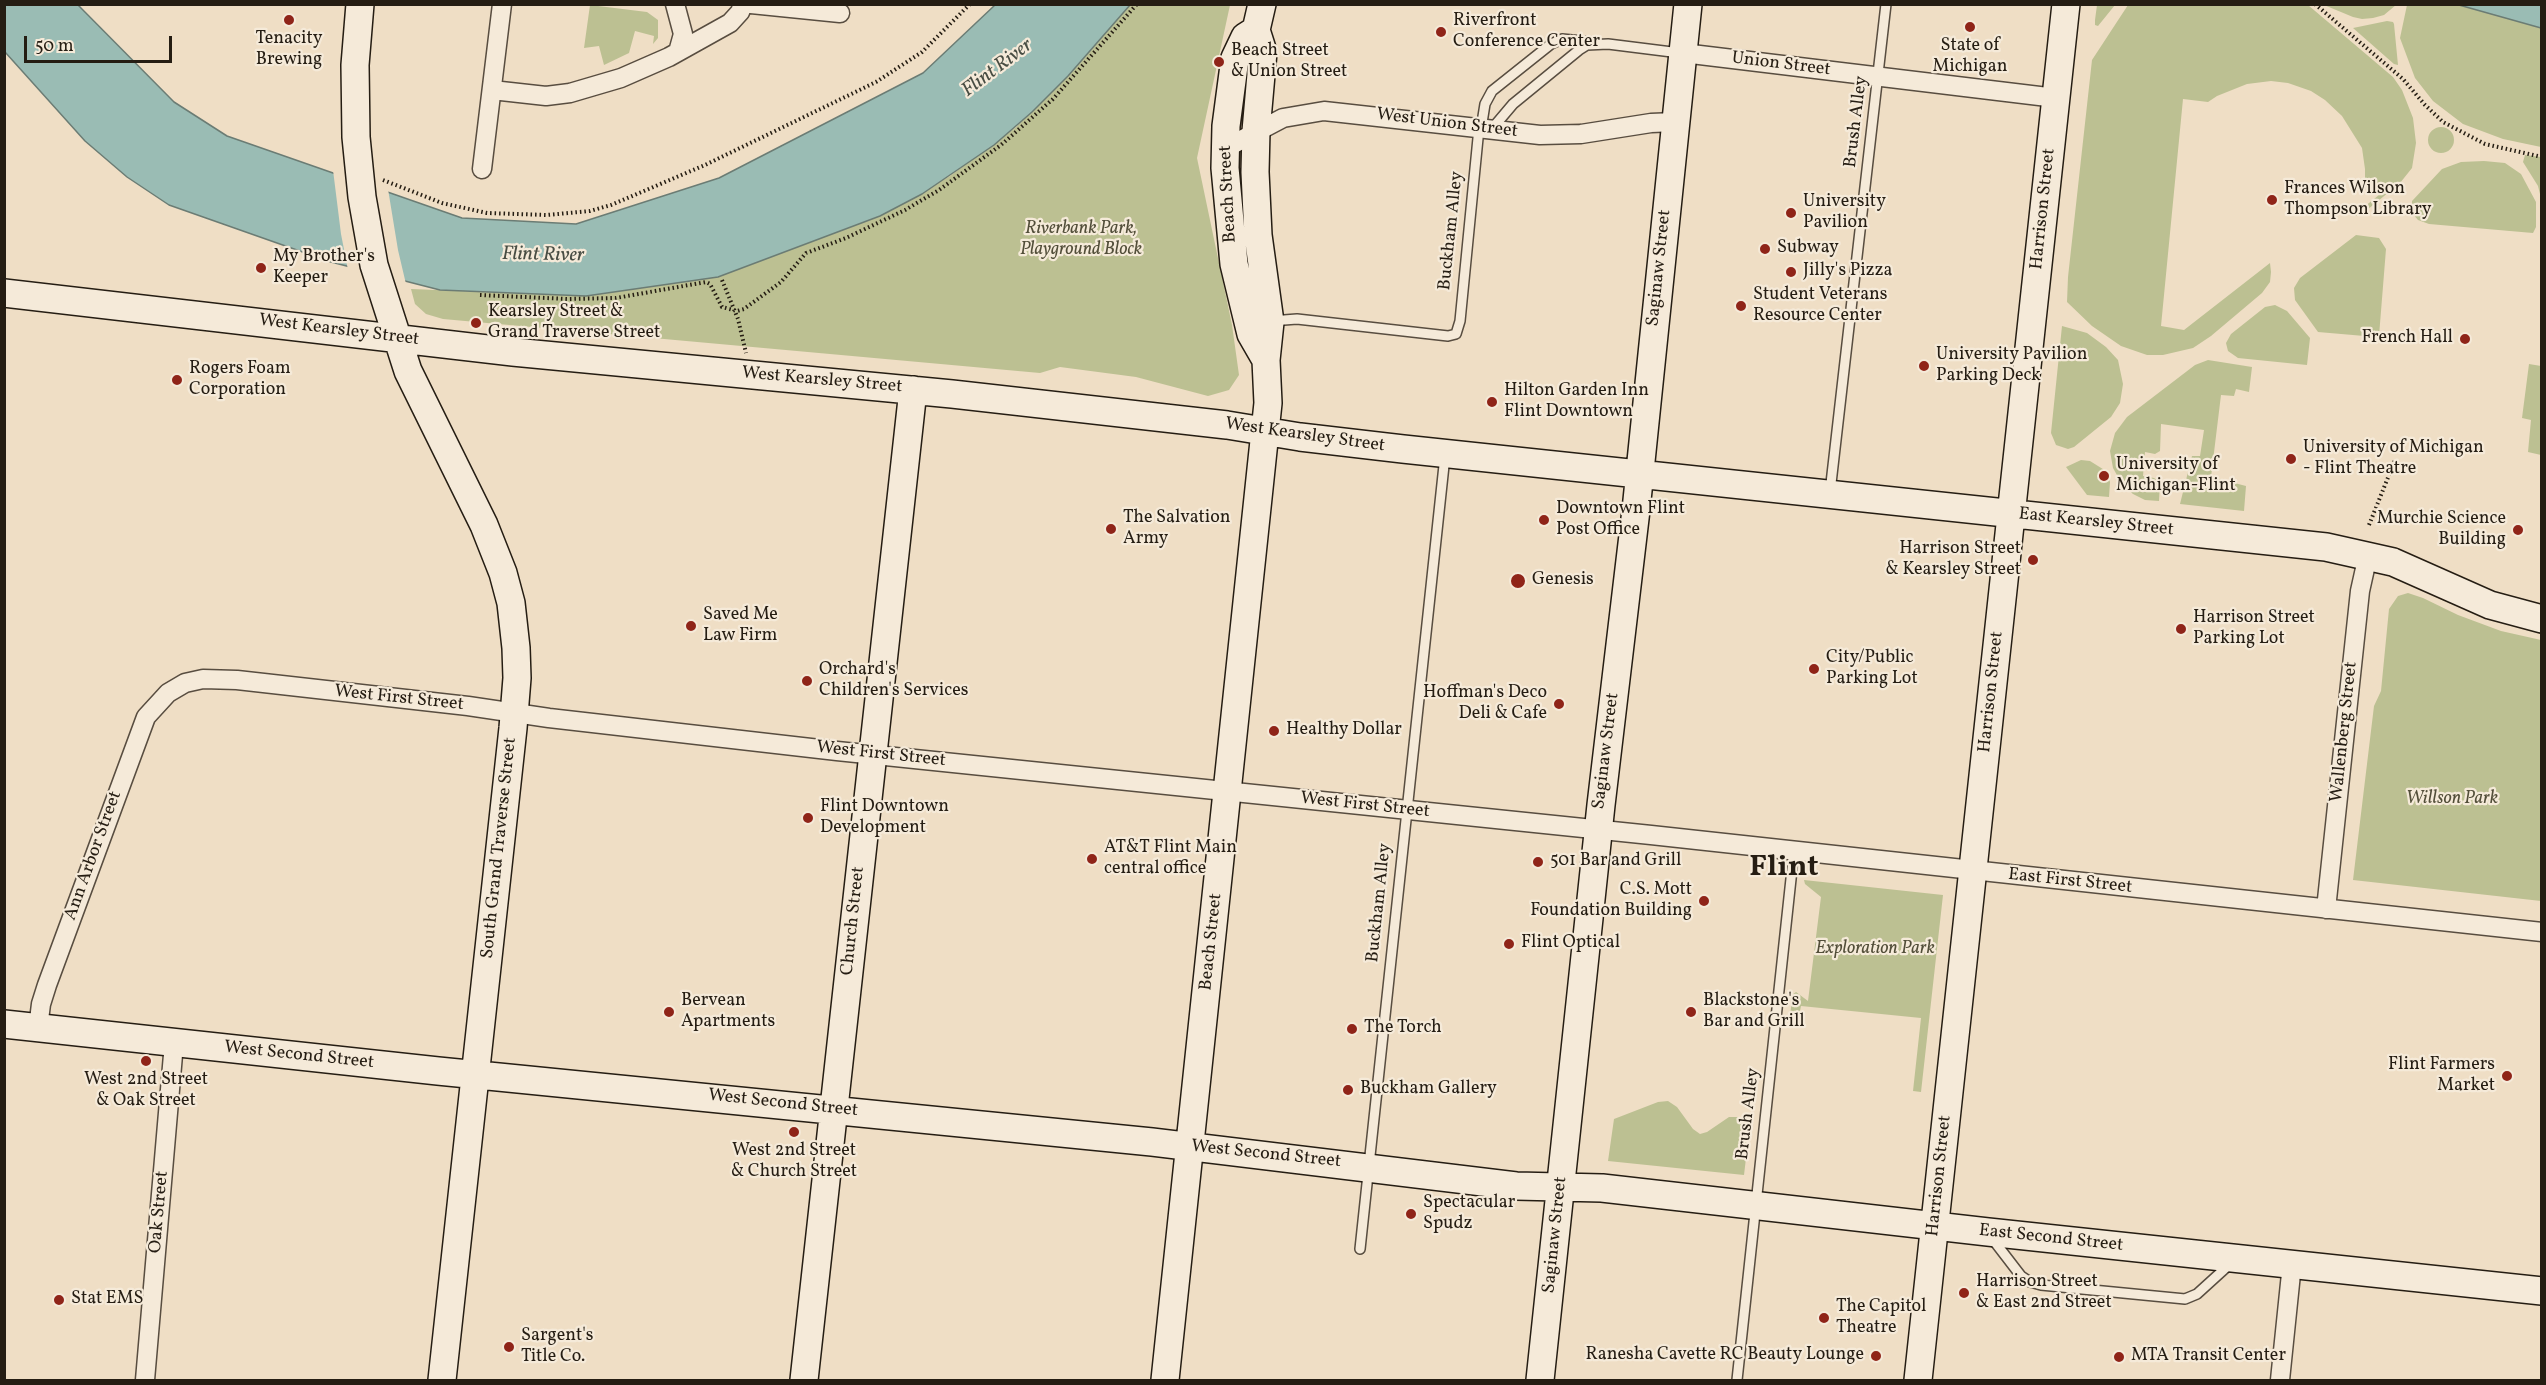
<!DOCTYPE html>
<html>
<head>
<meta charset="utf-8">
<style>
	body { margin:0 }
	#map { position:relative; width:2546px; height:1385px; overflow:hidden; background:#efdec5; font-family:Vollkorn,serif }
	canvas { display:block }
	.frame { position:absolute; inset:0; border:6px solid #251d13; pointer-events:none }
	.scale { position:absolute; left:24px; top:36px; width:148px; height:27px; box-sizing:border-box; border:3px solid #251d13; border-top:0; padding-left:8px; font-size:18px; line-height:21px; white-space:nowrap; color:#251d13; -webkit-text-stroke:4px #f5ead9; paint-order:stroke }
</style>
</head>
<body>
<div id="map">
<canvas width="2546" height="1385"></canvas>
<div class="frame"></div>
<div class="scale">50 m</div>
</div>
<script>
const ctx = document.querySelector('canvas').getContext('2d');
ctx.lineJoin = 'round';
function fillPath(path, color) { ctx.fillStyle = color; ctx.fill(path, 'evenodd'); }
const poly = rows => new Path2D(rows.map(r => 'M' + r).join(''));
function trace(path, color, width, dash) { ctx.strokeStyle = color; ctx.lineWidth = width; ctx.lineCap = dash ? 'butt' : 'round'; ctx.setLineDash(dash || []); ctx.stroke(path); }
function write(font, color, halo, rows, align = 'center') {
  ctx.font = font + ' Vollkorn,serif'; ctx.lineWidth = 4.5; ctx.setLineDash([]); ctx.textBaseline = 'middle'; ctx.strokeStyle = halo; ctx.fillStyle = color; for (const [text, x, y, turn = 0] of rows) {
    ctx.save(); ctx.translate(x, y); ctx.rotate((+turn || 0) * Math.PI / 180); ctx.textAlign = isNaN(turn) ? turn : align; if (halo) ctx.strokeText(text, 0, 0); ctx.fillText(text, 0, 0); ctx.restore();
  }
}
fillPath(poly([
	[590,5,647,12,658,20,658,38,653,44,654,36,635,31,629,53,604,65,599,46,584,48],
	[1130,5,1230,5,1197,158,1232,325,1239,375,1229,390,1208,396,1136,377,1060,367,1040,373,443,319,426,314,415,304,411,289,586,296,718,277,880,216,950,176,1015,128,1068,76],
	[2097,5,2115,5,2098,26,2095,25,2095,20],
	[2128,5,2308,5,2393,77,2402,90,2413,118,2416,143,2412,168,2400,183,2367,210,2356,216,2354,215,2384,191,2365,188,2365,169,2362,148,2342,116,2325,100,2311,91,2288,83,2271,81,2247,84,2217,96,2208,102,2183,99,2161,326,2184,330,2270,263,2271,272,2270,282,2262,293,2211,336,2193,348,2163,355,2147,355,2121,346,2092,326,2067,302,2068,277,2092,60],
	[2324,5,2396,5,2384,15,2373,18,2362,19,2353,17],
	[2407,5,2459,5,2541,28,2541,147,2503,139,2463,124,2433,101,2415,78,2400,38],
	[2387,21,2393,22,2394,24,2398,65,2394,64,2353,28],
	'2428 140a13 13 0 1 1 26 0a13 13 0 1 1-26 0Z',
	[2525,155,2541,157,2541,198,2538,186,2523,162],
	[2484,161,2505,163,2521,174,2536,202,2536,227,2533,233,2429,224,2418,220,2412,213,2412,201,2442,169,2461,162],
	[2356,235,2379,238,2386,249,2379,336,2376,337,2318,332,2295,300,2294,288,2300,278],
	[2275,305,2287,311,2310,338,2307,365,2238,358,2228,351,2226,343,2231,334,2265,307],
	[2062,326,2087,333,2106,347,2118,360,2123,384,2120,403,2111,417,2074,447,2068,449,2056,445,2051,433],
	[2208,360,2252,367,2249,392,2236,389,2234,396,2221,395,2211,477,2246,486,2244,511,2180,504,2192,456,2200,456,2204,430,2161,424,2160,451,2155,454,2145,452,2143,476,2154,478,2160,482,2159,501,2145,500,2133,494,2122,484,2113,468,2110,451,2115,433,2127,417,2195,365],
	[2529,364,2541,366,2541,455,2528,452,2531,420,2522,418],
	[2081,460,2090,461,2106,471,2110,482,2109,497,2087,495,2066,467],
	[2408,593,2423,598,2458,615,2501,631,2541,640,2541,901,2353,880,2374,706,2381,691,2389,609,2398,596],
	[1804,880,1943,895,1921,1092,1913,1091,1921,1018,1801,1006,1798,1021,1793,1023,1790,1019,1792,995,1796,992,1808,1001,1821,897,1805,884],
	[1668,1101,1677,1107,1693,1129,1700,1134,1707,1132,1729,1117,1746,1117,1743,1140,1748,1141,1744,1175,1608,1161,1614,1119,1658,1102]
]), '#bcc092');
const water = poly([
	[5,5,78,5,174,102,227,136,462,218,576,224,719,178,923,73,995,5,1130,5,1068,76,1032,112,994,145,922,194,880,216,718,277,586,296,440,290,331,262,169,205,127,177,85,141,5,52,5,5],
	[2459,5,2541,5,2541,28,2459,5]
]);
fillPath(water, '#9abcb4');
trace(water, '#6b7c74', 1.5);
fillPath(poly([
	[333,170,388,189,398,250,406,284,348,270,341,234]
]), '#efdec5');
const lane = poly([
	[1481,129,1485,104,1492,91,1551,44,1562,39,1592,42],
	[1491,130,1513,104,1579,50,1587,45,1608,44,1680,53],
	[1271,321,1297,319,1448,336,1456,334,1460,321,1479,128],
	[1830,492,1886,4],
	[1991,1237,2021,1276,2030,1282,2041,1285,2185,1299,2197,1294,2230,1264],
	[1360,1249,1445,456],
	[1737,1380,1794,851]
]);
const street = poly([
	[675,4,683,34,678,52],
	[751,4,840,13],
	[1683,53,2056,98],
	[492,90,546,96,570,93,621,78,669,57,730,23,740,12,743,4],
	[1226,148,1283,118,1324,111,1540,135,1581,134,1651,123,1675,122],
	[482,169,502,4],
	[2326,909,2360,591,2368,555],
	[38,1028,41,1004,47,985,146,717,168,693,185,683,203,679,237,680,468,706,549,718,837,751,1651,835,2542,932],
	[145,1380,174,1043],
	[2280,1380,2292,1264]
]);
const secondary = poly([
	[360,4,355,65,356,137,362,197,374,265,408,371,484,525,503,573,511,603,516,648,517,678,513,728,442,1380],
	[1256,30,1245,37,1235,58,1226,126,1225,168,1234,264,1251,334,1266,360],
	[4,293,513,352,952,394,1227,425,1300,437,1403,449,2326,547,2393,562,2490,605,2542,619],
	[4,1024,438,1071,1152,1142,1516,1186,1602,1188,1988,1232,2542,1291],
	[804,1380,913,390],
	[1165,1380,1268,403,1266,360,1270,322,1258,235,1255,172,1256,131,1263,52,1256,30,1262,4],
	[1540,1380,1601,805,1636,510,1688,4],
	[1918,1380,2066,4]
]);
trace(lane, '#584d40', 12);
trace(street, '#584d40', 21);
trace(secondary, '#251d13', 30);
trace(poly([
	[2315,4,2403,79,2425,105,2443,122,2485,144,2542,157],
	[383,180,442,203,487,213,547,215,590,211,611,205,705,165,876,82,922,52,970,4],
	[722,280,738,319,746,353],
	[480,295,568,299,616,298,706,282,710,284,722,307,737,311,744,309,781,282,806,253,846,238,905,210,939,190,1001,145,1053,99,1137,4],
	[2369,525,2395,460]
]), '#251d13', 4, [1.5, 3]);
trace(lane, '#f5ead9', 9);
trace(street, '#f5ead9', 18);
trace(secondary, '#f5ead9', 27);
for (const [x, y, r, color] of [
	[289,20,6,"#8f2418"],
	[1970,27,6,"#8f2418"],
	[1441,32,6,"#8f2418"],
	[1219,62,6,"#8f2418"],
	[2272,200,6,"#8f2418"],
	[1791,213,6,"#8f2418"],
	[1765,249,6,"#8f2418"],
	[261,268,6,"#8f2418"],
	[1791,272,6,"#8f2418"],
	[1741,306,6,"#8f2418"],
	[476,323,6,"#8f2418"],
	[2465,339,6,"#8f2418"],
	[1924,366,6,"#8f2418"],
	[177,380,6,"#8f2418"],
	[1492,402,6,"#8f2418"],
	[2291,459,6,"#8f2418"],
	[2104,476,6,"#8f2418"],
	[1544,520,6,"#8f2418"],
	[1111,529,6,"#8f2418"],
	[2518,530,6,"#8f2418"],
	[2033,560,6,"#8f2418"],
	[1518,581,8,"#8f2418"],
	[691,626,6,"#8f2418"],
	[2181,629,6,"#8f2418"],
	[1814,669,6,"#8f2418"],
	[807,681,6,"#8f2418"],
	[1559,704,6,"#8f2418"],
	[1274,731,6,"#8f2418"],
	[808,818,6,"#8f2418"],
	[1092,859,6,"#8f2418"],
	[1538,862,6,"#8f2418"],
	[1704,901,6,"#8f2418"],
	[1509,944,6,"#8f2418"],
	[669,1012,6,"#8f2418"],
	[1691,1012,6,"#8f2418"],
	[1352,1029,6,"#8f2418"],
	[146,1061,6,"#8f2418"],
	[2507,1076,6,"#8f2418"],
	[1348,1090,6,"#8f2418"],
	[794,1132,6,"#8f2418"],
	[1411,1214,6,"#8f2418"],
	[1964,1293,6,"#8f2418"],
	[59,1300,6,"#8f2418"],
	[1824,1318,6,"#8f2418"],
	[509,1347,6,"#8f2418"],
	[1876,1356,6,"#8f2418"],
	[2119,1357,6,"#8f2418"]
]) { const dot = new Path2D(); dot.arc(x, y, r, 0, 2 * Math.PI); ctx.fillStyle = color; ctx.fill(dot); trace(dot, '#f5ead9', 2); }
write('18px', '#251d13', '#f5ead9', [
	["Riverfront",1453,22],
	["Conference Center",1453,43],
	["Tenacity",289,40,"center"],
	["Brewing",289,61,"center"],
	["State of",1970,47,"center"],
	["Michigan",1970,68,"center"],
	["Beach Street",1231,52],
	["& Union Street",1231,73],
	["Frances Wilson",2284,190],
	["Thompson Library",2284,211],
	["University",1803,203],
	["Pavilion",1803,224],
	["Subway",1777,249],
	["My Brother's",273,258],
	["Keeper",273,279],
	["Jilly's Pizza",1803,272],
	["Student Veterans",1753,296],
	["Resource Center",1753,317],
	["Kearsley Street &",488,313],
	["Grand Traverse Street",488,334],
	["French Hall",2453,339,"right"],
	["University Pavilion",1936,356],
	["Parking Deck",1936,377],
	["Rogers Foam",189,370],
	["Corporation",189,391],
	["Hilton Garden Inn",1504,392],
	["Flint Downtown",1504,413],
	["University of Michigan",2303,449],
	["- Flint Theatre",2303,470],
	["University of",2116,466],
	["Michigan-Flint",2116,487],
	["Downtown Flint",1556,510],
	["Post Office",1556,531],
	["The Salvation",1123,519],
	["Army",1123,540],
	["Murchie Science",2506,520,"right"],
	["Building",2506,541,"right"],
	["Harrison Street",2021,550,"right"],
	["& Kearsley Street",2021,571,"right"],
	["Genesis",1532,581],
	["Saved Me",703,616],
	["Law Firm",703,637],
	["Harrison Street",2193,619],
	["Parking Lot",2193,640],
	["City/Public",1826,659],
	["Parking Lot",1826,680],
	["Orchard's",819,671],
	["Children's Services",819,692],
	["Hoffman's Deco",1547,694,"right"],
	["Deli & Cafe",1547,715,"right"],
	["Healthy Dollar",1286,731],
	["Flint Downtown",820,808],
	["Development",820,829],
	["AT&T Flint Main",1104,849],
	["central office",1104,870],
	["501 Bar and Grill",1550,862],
	["C.S. Mott",1692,891,"right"],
	["Foundation Building",1692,912,"right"],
	["Flint Optical",1521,944],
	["Bervean",681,1002],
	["Apartments",681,1023],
	["Blackstone's",1703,1002],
	["Bar and Grill",1703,1023],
	["The Torch",1364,1029],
	["Flint Farmers",2495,1066,"right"],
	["Market",2495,1087,"right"],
	["West 2nd Street",146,1081,"center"],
	["& Oak Street",146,1102,"center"],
	["Buckham Gallery",1360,1090],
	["West 2nd Street",794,1152,"center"],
	["& Church Street",794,1173,"center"],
	["Spectacular",1423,1204],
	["Spudz",1423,1225],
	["Harrison Street",1976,1283],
	["& East 2nd Street",1976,1304],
	["Stat EMS",71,1300],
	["The Capitol",1836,1308],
	["Theatre",1836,1329],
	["Sargent's",521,1337],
	["Title Co.",521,1358],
	["Ranesha Cavette RC Beauty Lounge",1864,1356,"right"],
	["MTA Transit Center",2131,1357]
], 'left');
write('18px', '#251d13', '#f5ead9', [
	["Union Street",1781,65,7],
	["Brush Alley",1857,122,-83],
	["West Union Street",1447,124,7],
	["Beach Street",1229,194,-93],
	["Harrison Street",2044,209,-84],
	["Buckham Alley",1452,231,-84],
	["Saginaw Street",1660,268,-84],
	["West Kearsley Street",339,331,7],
	["West Kearsley Street",822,381,5],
	["West Kearsley Street",1305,436,8],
	["East Kearsley Street",2096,523,6],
	["Harrison Street",1992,692,-84],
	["West First Street",399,699,6],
	["Wallenberg Street",2345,732,-84],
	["Saginaw Street",1607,751,-83],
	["West First Street",881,755,6],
	["West First Street",1365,806,6],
	["South Grand Traverse Street",500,848,-84],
	["Ann Arbor Street",94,856,-70],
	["East First Street",2070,882,6],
	["Buckham Alley",1380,903,-84],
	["Church Street",854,921,-84],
	["Beach Street",1212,942,-84],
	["West Second Street",299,1056,6],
	["West Second Street",783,1104,6],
	["Brush Alley",1749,1114,-83],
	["West Second Street",1266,1155,6],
	["Harrison Street",1940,1176,-84],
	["Oak Street",160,1212,-85],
	["Saginaw Street",1556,1235,-84],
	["East Second Street",2051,1239,6]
]);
write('italic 18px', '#524e39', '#f5ead9', [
	["Riverbank Park,",1081,230],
	["Playground Block",1081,251],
	["Willson Park",2452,800],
	["Exploration Park",1875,950]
]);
write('italic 20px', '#484d43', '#f5ead9', [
	["Flint River",998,69,-37],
	["Flint River",543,256,1]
]);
write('bold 30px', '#251d13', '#f5ead9', [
	["Flint",1784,869]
]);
</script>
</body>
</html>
